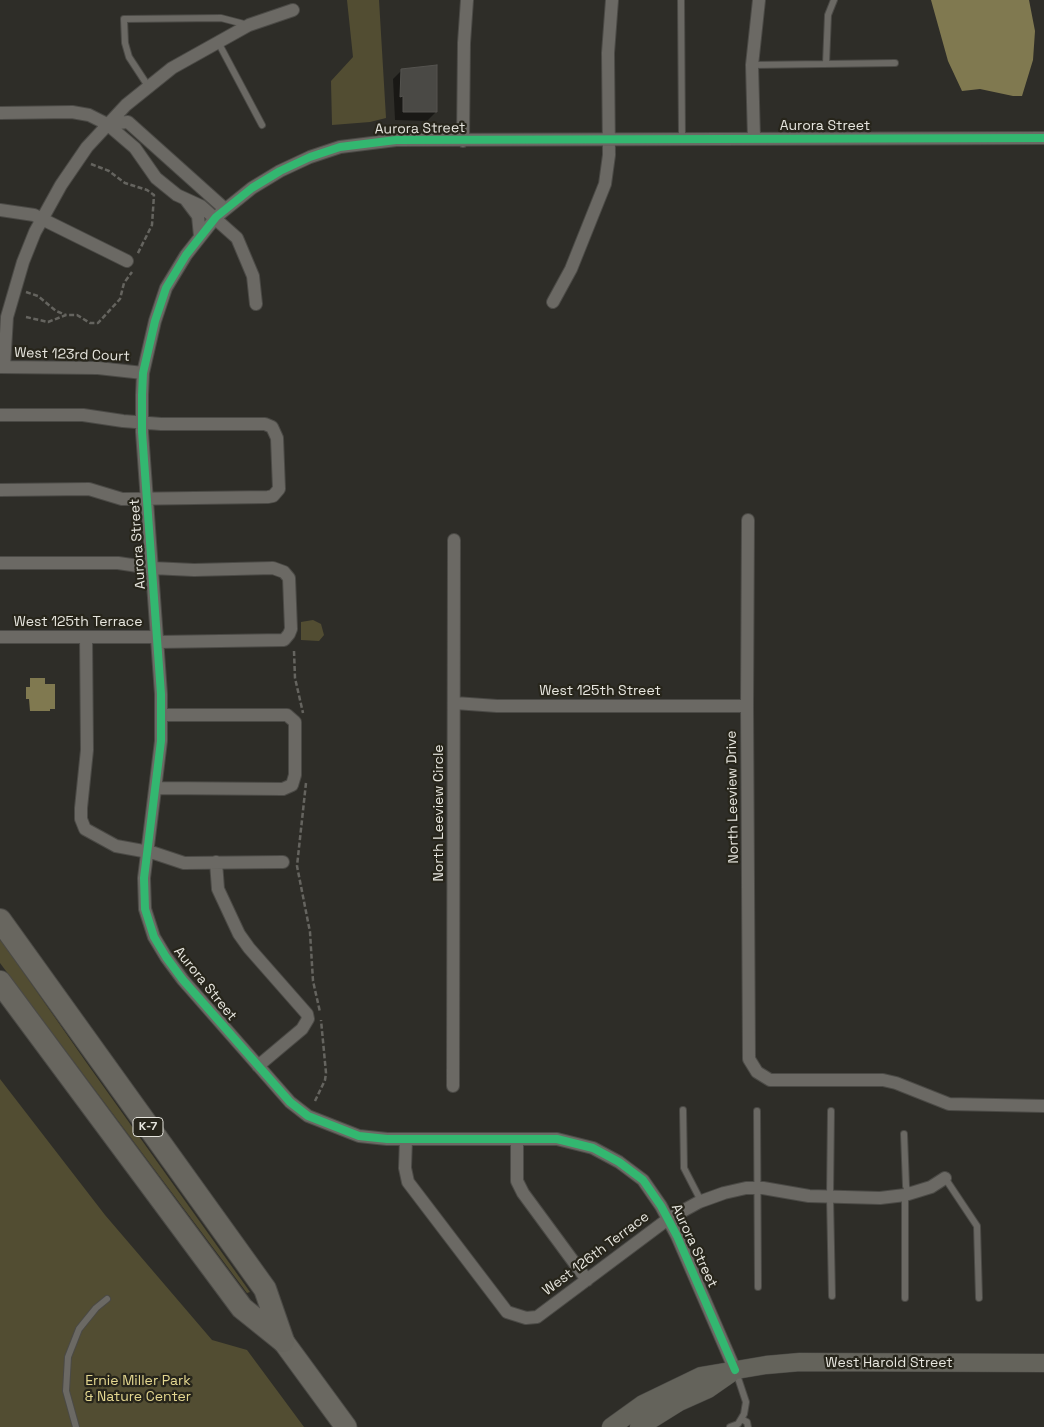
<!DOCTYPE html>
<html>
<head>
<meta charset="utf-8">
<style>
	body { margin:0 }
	canvas { display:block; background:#2e2d28 }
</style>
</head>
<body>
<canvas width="1044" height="1427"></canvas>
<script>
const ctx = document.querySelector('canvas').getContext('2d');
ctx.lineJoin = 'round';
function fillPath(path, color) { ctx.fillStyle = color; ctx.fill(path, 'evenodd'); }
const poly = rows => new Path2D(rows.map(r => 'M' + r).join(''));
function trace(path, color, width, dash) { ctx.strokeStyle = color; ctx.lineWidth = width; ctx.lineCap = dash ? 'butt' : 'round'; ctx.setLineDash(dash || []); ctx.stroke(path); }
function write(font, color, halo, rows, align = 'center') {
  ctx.font = font + ' "Space Grotesk",sans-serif'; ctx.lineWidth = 4.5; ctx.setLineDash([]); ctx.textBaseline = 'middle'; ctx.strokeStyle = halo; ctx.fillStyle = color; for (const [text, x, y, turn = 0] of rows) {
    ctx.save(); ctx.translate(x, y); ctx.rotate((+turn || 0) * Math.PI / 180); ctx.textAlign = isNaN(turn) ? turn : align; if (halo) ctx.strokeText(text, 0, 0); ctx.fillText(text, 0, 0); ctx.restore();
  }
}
fillPath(poly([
	[347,0,379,0,386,118,370,122,332,125,331,81,353,57],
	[313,620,321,624,324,635,319,641,301,640,301,622],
	[0,939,86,1062,250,1292,247,1293,0,963],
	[0,1079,105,1215,212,1340,247,1350,304,1427,0,1427]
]), '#524d32');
fillPath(poly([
	[931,0,1029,0,1035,31,1033,60,1022,96,1013,96,980,89,962,91,948,61],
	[30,678,45,678,45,684,55,684,55,709,50,709,50,711,30,711,29,699,26,699,26,687,30,687]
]), '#807950');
fillPath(poly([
	[436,67,435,113,427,121,395,120,393,79,402,70]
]), '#0007');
const building = poly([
	[437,65,437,112,403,112,403,96,400,97,401,69,437,65]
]);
fillPath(building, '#4a4945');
trace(building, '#54534f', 1);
const service = poly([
	[681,0,682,139],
	[218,42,262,125],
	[826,64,828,15,834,0],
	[752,65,895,63],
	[148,86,129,57,125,43,124,19,221,18,248,25],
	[683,1110,684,1168,701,1201],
	[757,1111,758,1287],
	[831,1111,830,1197,832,1296],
	[904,1134,906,1186,909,1194],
	[945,1178,977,1226,979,1298],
	[905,1298,905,1195],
	[741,1419,747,1422,748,1427],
	[76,1427,66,1391,68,1357,79,1329,96,1308,107,1299],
	[730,1427,738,1424,744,1414,746,1402,736,1372]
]);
const minor = poly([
	[0,113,72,112,89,115,107,124,135,148,156,178,177,195,201,206,237,238,253,276,256,304],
	[107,124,128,122,225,209],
	[754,139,752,65,759,0],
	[463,141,464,43,467,0],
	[186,200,198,216,200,236],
	[0,210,34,215,127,261],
	[553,302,571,269,605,184,609,155,608,53,612,0],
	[0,367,98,368,143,373],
	[4,367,7,317,23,262,35,232,61,185,87,147,126,105,172,68,249,25,293,10],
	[0,415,83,415,123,421,161,424,265,424,272,427,277,438,279,489,273,496,268,497,122,499,89,489,0,490],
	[748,520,747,706,749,1059,757,1072,770,1080,883,1080,896,1083,949,1104,1044,1106],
	[0,563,118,563,152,568,194,570,273,568,284,572,289,578,291,629,289,634,284,640,157,642],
	[0,637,157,637],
	[86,637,87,750,81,808,81,819,85,829,116,846,154,853,184,863,283,862],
	[455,703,497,706,747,706],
	[156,788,283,789,292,785,295,775,295,722,287,715,161,715],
	[216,862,218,889,239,934,249,948,307,1014,308,1019,302,1029,258,1066],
	[453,1086,454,540],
	[406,1139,405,1168,408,1182,507,1312,526,1318,537,1317,668,1219,699,1202,724,1193,746,1188,763,1188,809,1196,880,1198,905,1195,931,1187,945,1178],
	[517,1139,517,1181,523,1193,587,1280],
	[735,1370,677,1236,661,1206,643,1180,619,1162,593,1148,557,1139,387,1139,359,1136,308,1116,290,1102,183,980,166,957,154,937,145,909,144,878,161,741,161,694,142,432,142,395,143,373,155,321,166,288,186,255,216,217,252,188,280,171,310,157,340,147,396,140,1044,138]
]);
const secondary = poly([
	[611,1427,643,1404,701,1376,766,1365,800,1362,1044,1363],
	[639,1427,679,1402,708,1389,731,1373]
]);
const trunk = poly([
	[283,1341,346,1427]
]);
const motorway = poly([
	[0,920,265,1289,283,1341],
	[0,982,242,1308,283,1341]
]);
trace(service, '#4b4a46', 8);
trace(minor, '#4b4a46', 14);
trace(secondary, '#4b4a46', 19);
trace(trunk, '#4b4a46', 23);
trace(motorway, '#4b4a46', 24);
trace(poly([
	[91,164,109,171,125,183,147,190,154,195,152,225,137,255],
	[26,292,38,296,56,311,66,315],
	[26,317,48,322,66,315,77,315,90,323,98,323,120,299,124,283,132,272],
	[294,651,295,678,303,713],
	[306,783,297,866,310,932,313,981,320,1012],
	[315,1101,325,1080,326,1073,321,1020]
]), '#65645f', 2.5, [5, 2.5]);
trace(service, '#6b6964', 6);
trace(minor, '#6b6964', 12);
trace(secondary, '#64635b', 18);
trace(trunk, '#6a6861', 21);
trace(motorway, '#68665f', 22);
trace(poly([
	[735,1370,677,1236,661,1206,643,1180,619,1162,593,1148,557,1139,387,1139,359,1136,308,1116,290,1102,183,980,166,957,154,937,145,909,144,878,161,741,161,694,142,432,142,395,143,373,155,321,166,288,186,255,216,217,252,188,280,171,310,157,340,147,396,140,1044,138]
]), '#33b770', 8);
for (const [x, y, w] of [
	[148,1127,30]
]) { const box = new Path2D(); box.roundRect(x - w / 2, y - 9.5, w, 19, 4); ctx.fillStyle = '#27251b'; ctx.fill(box); trace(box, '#e6e5de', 1); }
write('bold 12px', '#e6e5de', null, [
	["K-7",148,1127]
]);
write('14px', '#e6e5de', '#27251b', [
	["Aurora Street",825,126],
	["Aurora Street",420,129,-1],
	["West 123rd Court",72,355,2],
	["Aurora Street",138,544,-94],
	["West 125th Terrace",78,622],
	["West 125th Street",600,691],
	["North Leeview Drive",733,797,-91],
	["North Leeview Circle",439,813,-90],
	["Aurora Street",205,984,51],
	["Aurora Street",694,1246,65],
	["West 126th Terrace",596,1254,-37],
	["West Harold Street",889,1363]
]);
write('14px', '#e4d790', '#27251b', [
	["Ernie Miller Park",138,1381],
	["& Nature Center",138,1397]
]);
</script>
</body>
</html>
